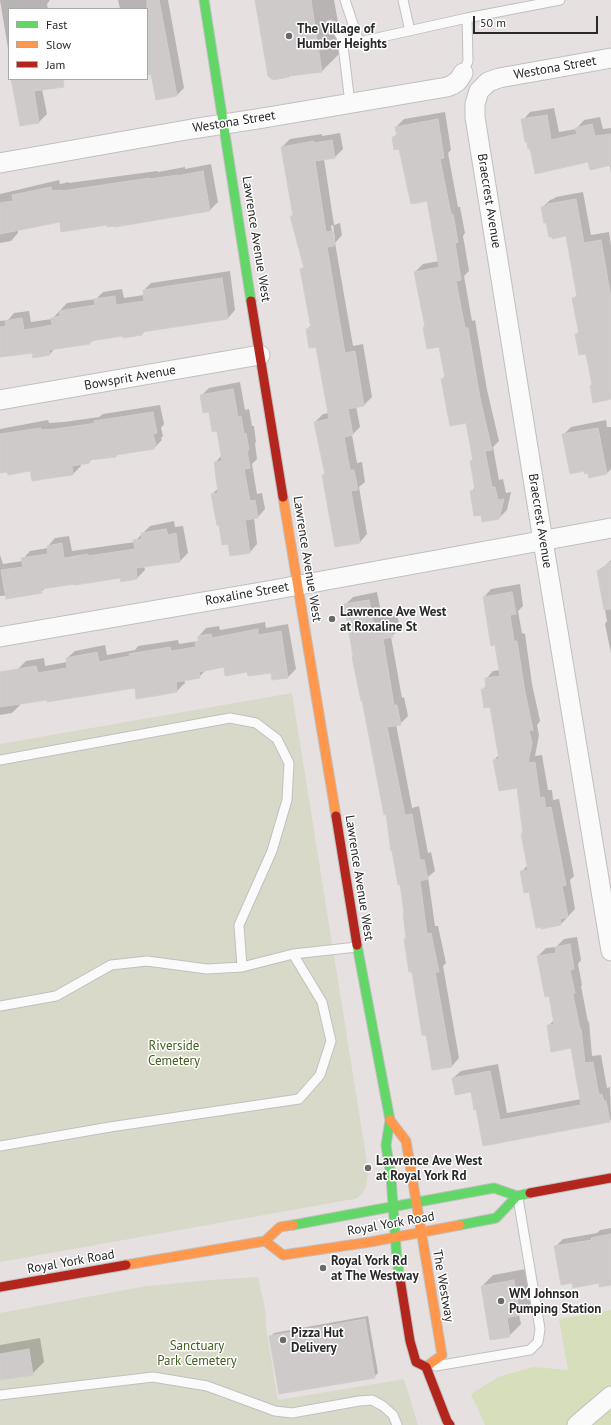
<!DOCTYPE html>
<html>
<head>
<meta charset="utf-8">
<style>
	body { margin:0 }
	#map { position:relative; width:611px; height:1425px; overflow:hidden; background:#e6e1e0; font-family:"PT Sans",sans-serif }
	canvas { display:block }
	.legend { position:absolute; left:8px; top:8px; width:140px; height:72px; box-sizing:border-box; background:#fff; border:1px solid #a9a9a9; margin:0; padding:5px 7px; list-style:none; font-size:12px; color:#292929 }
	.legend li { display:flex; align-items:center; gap:8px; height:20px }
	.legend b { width:20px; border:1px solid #a9a9a9 }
	.scale { position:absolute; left:473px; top:16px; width:125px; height:18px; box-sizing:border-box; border:2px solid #292929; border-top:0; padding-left:5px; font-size:12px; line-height:14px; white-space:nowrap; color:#292929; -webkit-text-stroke:3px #fff; paint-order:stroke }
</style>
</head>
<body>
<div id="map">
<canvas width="611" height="1425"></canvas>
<ul class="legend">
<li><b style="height:5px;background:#63d668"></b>Fast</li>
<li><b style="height:5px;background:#ff974d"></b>Slow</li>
<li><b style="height:5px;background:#b3261e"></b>Jam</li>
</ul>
<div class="scale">50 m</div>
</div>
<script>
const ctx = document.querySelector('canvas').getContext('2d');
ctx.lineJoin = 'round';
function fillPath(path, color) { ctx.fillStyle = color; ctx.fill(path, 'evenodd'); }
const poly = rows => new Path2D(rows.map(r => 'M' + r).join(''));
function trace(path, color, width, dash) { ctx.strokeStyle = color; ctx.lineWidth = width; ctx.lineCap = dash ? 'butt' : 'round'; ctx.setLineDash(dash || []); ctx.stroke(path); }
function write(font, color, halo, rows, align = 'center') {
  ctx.font = font + ' "PT Sans",sans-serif'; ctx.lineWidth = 3; ctx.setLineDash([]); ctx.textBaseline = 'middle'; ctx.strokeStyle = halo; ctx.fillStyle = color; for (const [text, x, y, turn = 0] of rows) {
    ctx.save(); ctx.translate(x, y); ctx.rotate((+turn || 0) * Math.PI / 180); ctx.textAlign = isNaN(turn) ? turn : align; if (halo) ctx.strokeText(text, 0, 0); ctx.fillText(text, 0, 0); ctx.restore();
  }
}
fillPath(poly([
	[611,1310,611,1425,485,1425,471,1394,498,1377,533,1367,568,1370,559,1319]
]), '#d6debb');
fillPath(poly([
	[292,693,367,1162,368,1173,366,1187,362,1194,356,1199,348,1200,0,1262,0,744],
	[258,1277,265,1308,267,1334,278,1400,404,1379,418,1425,0,1425,0,1313,147,1286,210,1280]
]), '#d8d9c8');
fillPath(poly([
	[0,0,50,0,47,4,48,9,9,9,9,55],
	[118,0,168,0,184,88,176,96,152,73,147,74,147,9,120,9],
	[256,0,334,0,343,50,322,71],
	[13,79,65,79,57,87,42,89,47,114,39,122,21,125],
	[554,108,559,132,576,129,584,120,600,117,603,129,611,128,611,173,610,165,589,161,531,147,523,120,530,112],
	[445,112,451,150,448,153,458,207,460,207,465,233,463,236,469,271,464,276,472,321,475,320,487,390,499,441,493,447,499,480,503,479,506,493,511,492,507,510,499,518,482,513,471,492,475,487,471,461,473,459,467,422,442,379,445,376,440,346,424,327,426,326,415,272,423,264,439,261,428,200,393,138,397,134,396,127,404,119],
	[340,133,343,149,335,157,324,159,334,225,340,223,342,235,335,243,353,346,363,344,372,397,364,405,356,406,360,427,352,435,357,463,362,462,365,482,359,487,367,534,360,542,323,475,325,473,315,422,323,414,329,413,317,346,307,330,311,325,301,269,305,266,291,217,293,215,282,147,290,139,322,134,322,136],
	[333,225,335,239,334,241,331,226],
	[211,164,218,202,210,210,108,224,61,221,18,230,18,233,11,241,0,243,0,194,59,180,60,184,69,182,69,183,157,171,158,172,185,167,185,169],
	[583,192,591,235,609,232,611,246,611,398,591,386,592,384,587,353,576,335,579,331,573,299,577,295,567,235,547,222,542,208,550,200,553,199,556,197],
	[230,271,235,310,228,318,145,331,142,334,124,335,93,340,90,343,55,348,50,354,33,351,0,357,0,321,8,320,14,313,29,311,31,322,52,319,67,303,96,299,103,292,122,289,124,298,144,295,144,290,151,283],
	[240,382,245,410,249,409,252,426,254,426,256,442,255,443,257,459,252,464,257,494,262,493,265,509,258,517,254,518,257,544,250,552,229,543,220,524,212,494,219,488,215,463,222,455,217,430,210,410,201,396,209,388],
	[160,405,164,424,161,428,163,436,161,438,162,440,154,448,119,453,116,456,93,459,89,462,80,464,81,466,73,474,31,470,0,472,0,429,48,420,49,423,64,422,99,417,103,414],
	[606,420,607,427,611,427,611,469,607,473,589,472,563,435,571,427],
	[174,521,175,527,183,526,188,553,180,561,144,566,145,570,137,578,121,577,46,587,41,592,0,596,0,555,3,564,23,561,23,559,30,551,48,548,48,546,55,538,69,536,72,551,135,542,135,541,150,526],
	[611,560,611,653,605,624,607,621,598,572],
	[520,584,523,606,518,611,522,633,525,634,532,684,540,721,537,725,539,735,535,756,542,755,548,790,552,790,553,800,559,799,574,876,570,880,575,909,561,924,530,891,521,872,528,865,522,834,524,832,518,787,494,760,499,755,491,706,482,690,487,685,486,679,493,671,500,670,496,644,484,597,491,589],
	[377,592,382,617,397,614,400,628,391,637,402,698,404,697,408,716,400,724,396,724,412,808,419,806,428,853,431,852,435,871,428,877,435,926,438,926,446,963,443,966,459,1058,452,1066,413,971,405,939,407,937,405,912,401,883,354,656,345,605,353,597],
	[265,622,266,628,288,624,296,669,288,677,273,679,272,672,248,671,225,666,207,669,199,677,184,680,185,683,177,691,136,687,48,698,20,703,20,705,12,713,0,715,0,674,18,669,26,661,44,658,45,666,67,662,67,658,75,651,105,645,107,655,135,650,138,646,178,640,179,644,198,641,199,636,206,628,219,626,220,630],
	[577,937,581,960,578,964,582,985,581,986,588,1022,589,1021,592,1056,601,1055,607,1088,610,1087,611,1120,609,1121,484,1145,477,1108,472,1091,453,1078,461,1071,498,1064,507,1113,581,1099,571,1047,548,1026,554,1020,549,995,538,956,546,948,556,947,564,939],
	[611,1228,611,1284,599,1282,555,1247,563,1239,597,1233,600,1230],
	[526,1269,532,1303,519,1315,521,1324,509,1336,482,1286,493,1275],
	[368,1316,378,1373,374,1377,270,1337,274,1333],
	[40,1338,44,1362,32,1374,0,1379,0,1345]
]), '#0003');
const building = poly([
	[147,0,159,0,177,96,156,100,151,74,147,75,147,0],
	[255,0,311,0,322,72,289,76,289,77,273,80,268,76,255,0],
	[11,79,63,79,64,87,34,91,39,123,20,126,11,79],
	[547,115,551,140,577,134,575,128,592,124,595,136,611,134,611,165,590,170,588,162,535,174,530,148,528,149,527,142,525,142,521,119,547,115],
	[438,119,444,158,440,159,451,214,453,214,458,242,455,243,461,280,456,281,465,328,468,328,480,398,492,450,485,451,492,487,495,487,498,500,504,499,499,519,482,522,481,515,474,516,470,491,475,490,470,461,473,461,466,423,450,426,441,379,445,378,439,347,427,349,423,327,425,327,414,272,439,267,427,201,411,204,399,149,394,150,392,137,397,137,395,127,438,119],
	[332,140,335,158,315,161,326,232,333,231,335,244,333,244,334,246,327,247,345,353,355,351,364,406,348,409,353,435,344,437,350,470,354,470,358,490,351,491,360,543,335,547,322,475,325,475,314,422,329,419,316,347,309,348,306,329,311,328,300,269,304,268,290,216,293,216,281,147,314,141,314,143,332,140],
	[203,171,210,211,115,227,114,226,107,227,107,225,61,232,60,222,0,234,0,203,13,201,12,195,51,187,52,191,62,190,62,191,150,178,150,179,177,175,177,176,203,171],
	[576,199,584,243,601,240,611,298,611,399,593,403,590,386,592,385,586,354,579,355,575,334,579,334,572,298,577,297,566,236,552,239,552,237,549,237,546,223,544,223,541,207,547,206,547,204,576,199],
	[222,278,228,319,142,332,142,335,123,338,123,336,90,341,90,344,49,350,50,355,33,358,32,353,0,357,0,327,6,326,5,321,22,318,24,330,52,325,51,318,60,316,59,311,95,305,94,299,115,296,116,305,144,301,143,290,222,278],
	[233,389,238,417,241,416,244,434,246,433,249,450,247,451,250,468,244,469,250,501,255,500,258,518,245,520,250,553,230,556,228,544,222,545,219,525,217,525,211,494,218,493,214,462,222,461,217,431,212,432,209,412,203,413,200,395,233,389],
	[153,412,157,433,153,434,156,445,154,445,154,449,116,455,116,457,89,460,90,463,72,466,73,475,51,478,32,481,30,471,8,475,7,472,0,473,0,434,41,428,41,430,55,429,90,424,95,423,94,421,153,412],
	[598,428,607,474,589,478,588,473,585,474,584,471,570,474,562,434,598,428],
	[166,529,168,535,176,533,180,562,136,568,137,579,121,582,120,578,75,585,75,584,41,589,42,593,6,599,1,570,23,567,21,558,48,554,47,546,62,543,64,558,88,554,88,556,135,549,133,540,142,539,141,533,166,529],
	[611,562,611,609,604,610,597,571,611,562],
	[512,592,516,614,510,615,514,641,517,641,525,692,533,730,529,731,532,743,528,763,535,762,540,798,544,797,546,808,551,807,566,885,562,886,568,917,560,919,561,925,541,929,541,927,536,928,529,892,524,893,520,871,528,870,521,834,523,834,517,788,499,791,493,760,499,759,490,707,484,708,481,689,486,689,485,678,500,676,495,645,491,646,483,597,512,592],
	[369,600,374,625,389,621,393,637,383,639,394,705,397,705,401,725,387,727,405,815,412,814,420,860,424,860,428,879,420,881,427,934,431,933,439,972,435,972,452,1067,432,1070,426,1035,422,1035,412,972,409,972,404,939,406,938,403,913,404,913,400,884,398,885,392,851,391,851,386,814,384,815,362,700,361,701,352,657,353,656,344,604,369,600],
	[258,629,258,635,281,631,288,678,272,680,271,673,248,676,247,672,225,676,224,667,199,672,200,678,176,682,177,692,155,696,136,699,135,688,47,702,47,700,0,707,0,672,36,666,38,673,67,668,66,658,97,652,99,662,130,656,129,654,170,647,171,651,196,647,195,642,198,641,198,636,211,634,212,638,258,629],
	[570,944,574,969,570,970,575,993,573,994,573,995,580,1029,581,1029,585,1063,593,1062,599,1095,602,1094,604,1101,606,1101,610,1122,483,1146,476,1109,474,1110,471,1092,455,1095,452,1078,490,1071,500,1120,581,1105,571,1048,551,1052,547,1025,554,1024,549,996,545,997,537,956,556,953,555,947,570,944],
	[611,1234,611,1285,599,1287,599,1283,573,1288,572,1283,561,1285,554,1246,592,1240,591,1238,611,1234],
	[514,1280,520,1315,507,1318,510,1337,490,1340,481,1286,514,1280],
	[365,1319,375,1378,279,1394,269,1336,365,1319],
	[29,1349,33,1375,0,1380,0,1354,29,1349]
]);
fillPath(building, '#cdcac9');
trace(building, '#d1cdcc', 1);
const lane = poly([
	[345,0,359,42,467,18],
	[403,0,410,31],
	[330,25,335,27,342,38,350,103],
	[463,73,468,61,467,18,560,0],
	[0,760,230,718,256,723,277,739,289,763,287,800,272,851,239,925,242,967],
	[0,1006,56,996,111,965,147,961,207,969,242,967,293,954,357,947],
	[0,1146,110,1127,299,1099,320,1075,331,1041,322,1002,293,954],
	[436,1366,530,1350,538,1342,540,1329,518,1198],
	[0,1395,153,1377,207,1386,275,1411,292,1413,359,1401,372,1400,383,1406,393,1415,397,1425]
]);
const street = poly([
	[611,58,499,78,488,82,479,91,475,104,475,117,543,541,611,951],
	[0,163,192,129,257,119,447,87,452,85,458,81,463,73],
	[0,400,260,355],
	[0,637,267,591,611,528],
	[577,1425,611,1396]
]);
const fast = poly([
	[204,0,251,301],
	[357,945,390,1120,386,1145,391,1177,397,1261,400,1279],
	[293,1225,494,1188,517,1196,530,1193],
	[460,1225,496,1218,517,1196]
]);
const slow = poly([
	[283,497,336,816],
	[390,1120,406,1141,442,1355,426,1367],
	[265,1241,283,1255,370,1242,460,1225],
	[126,1265,265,1241,280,1227,293,1225]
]);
const jam = poly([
	[251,301,283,497],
	[336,816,357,945],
	[530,1193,611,1178],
	[400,1279,410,1341,416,1362,426,1367,447,1421,450,1425],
	[0,1287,126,1265]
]);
trace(lane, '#c0c0c0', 11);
trace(street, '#c0c0c0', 21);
trace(fast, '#c0c0c0', 11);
trace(slow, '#c0c0c0', 11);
trace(jam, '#c0c0c0', 11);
trace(lane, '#fbfafa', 9);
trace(street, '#fbfafa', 19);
trace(fast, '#63d668', 9);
trace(slow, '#ff974d', 9);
trace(jam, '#b3261e', 9);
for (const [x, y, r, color] of [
	[289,36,4,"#6b6969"],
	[332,619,4,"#6b6969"],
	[368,1168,4,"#6b6969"],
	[323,1268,4,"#6b6969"],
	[501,1301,4,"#6b6969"],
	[283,1340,4,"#6b6969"]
]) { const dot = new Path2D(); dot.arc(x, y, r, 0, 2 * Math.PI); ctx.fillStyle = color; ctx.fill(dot); trace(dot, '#fff', 1.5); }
write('bold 13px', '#292929', '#fff', [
	["The Village of",297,29],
	["Humber Heights",297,44],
	["Lawrence Ave West",340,612],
	["at Roxaline St",340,627],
	["Lawrence Ave West",376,1161],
	["at Royal York Rd",376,1176],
	["Royal York Rd",331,1261],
	["at The Westway",331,1276],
	["WM Johnson",509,1294],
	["Pumping Station",509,1309],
	["Pizza Hut",291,1333],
	["Delivery",291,1348]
], 'left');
write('13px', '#292929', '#fff', [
	["Westona Street",555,68,-10],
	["Westona Street",234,122,-9],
	["Braecrest Avenue",489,201,81],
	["Lawrence Avenue West",256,239,81],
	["Bowsprit Avenue",130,378,-10],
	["Braecrest Avenue",540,521,81],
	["Lawrence Avenue West",307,559,81],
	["Roxaline Street",247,594,-10],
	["Lawrence Avenue West",359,878,81],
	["Royal York Road",391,1224,-10],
	["Royal York Road",71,1262,-10],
	["The Westway",443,1286,80]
]);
write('13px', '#435f20', '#fff', [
	["Riverside",174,1046],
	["Cemetery",174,1061],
	["Sanctuary",197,1346],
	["Park Cemetery",197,1361]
]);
</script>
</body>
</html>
